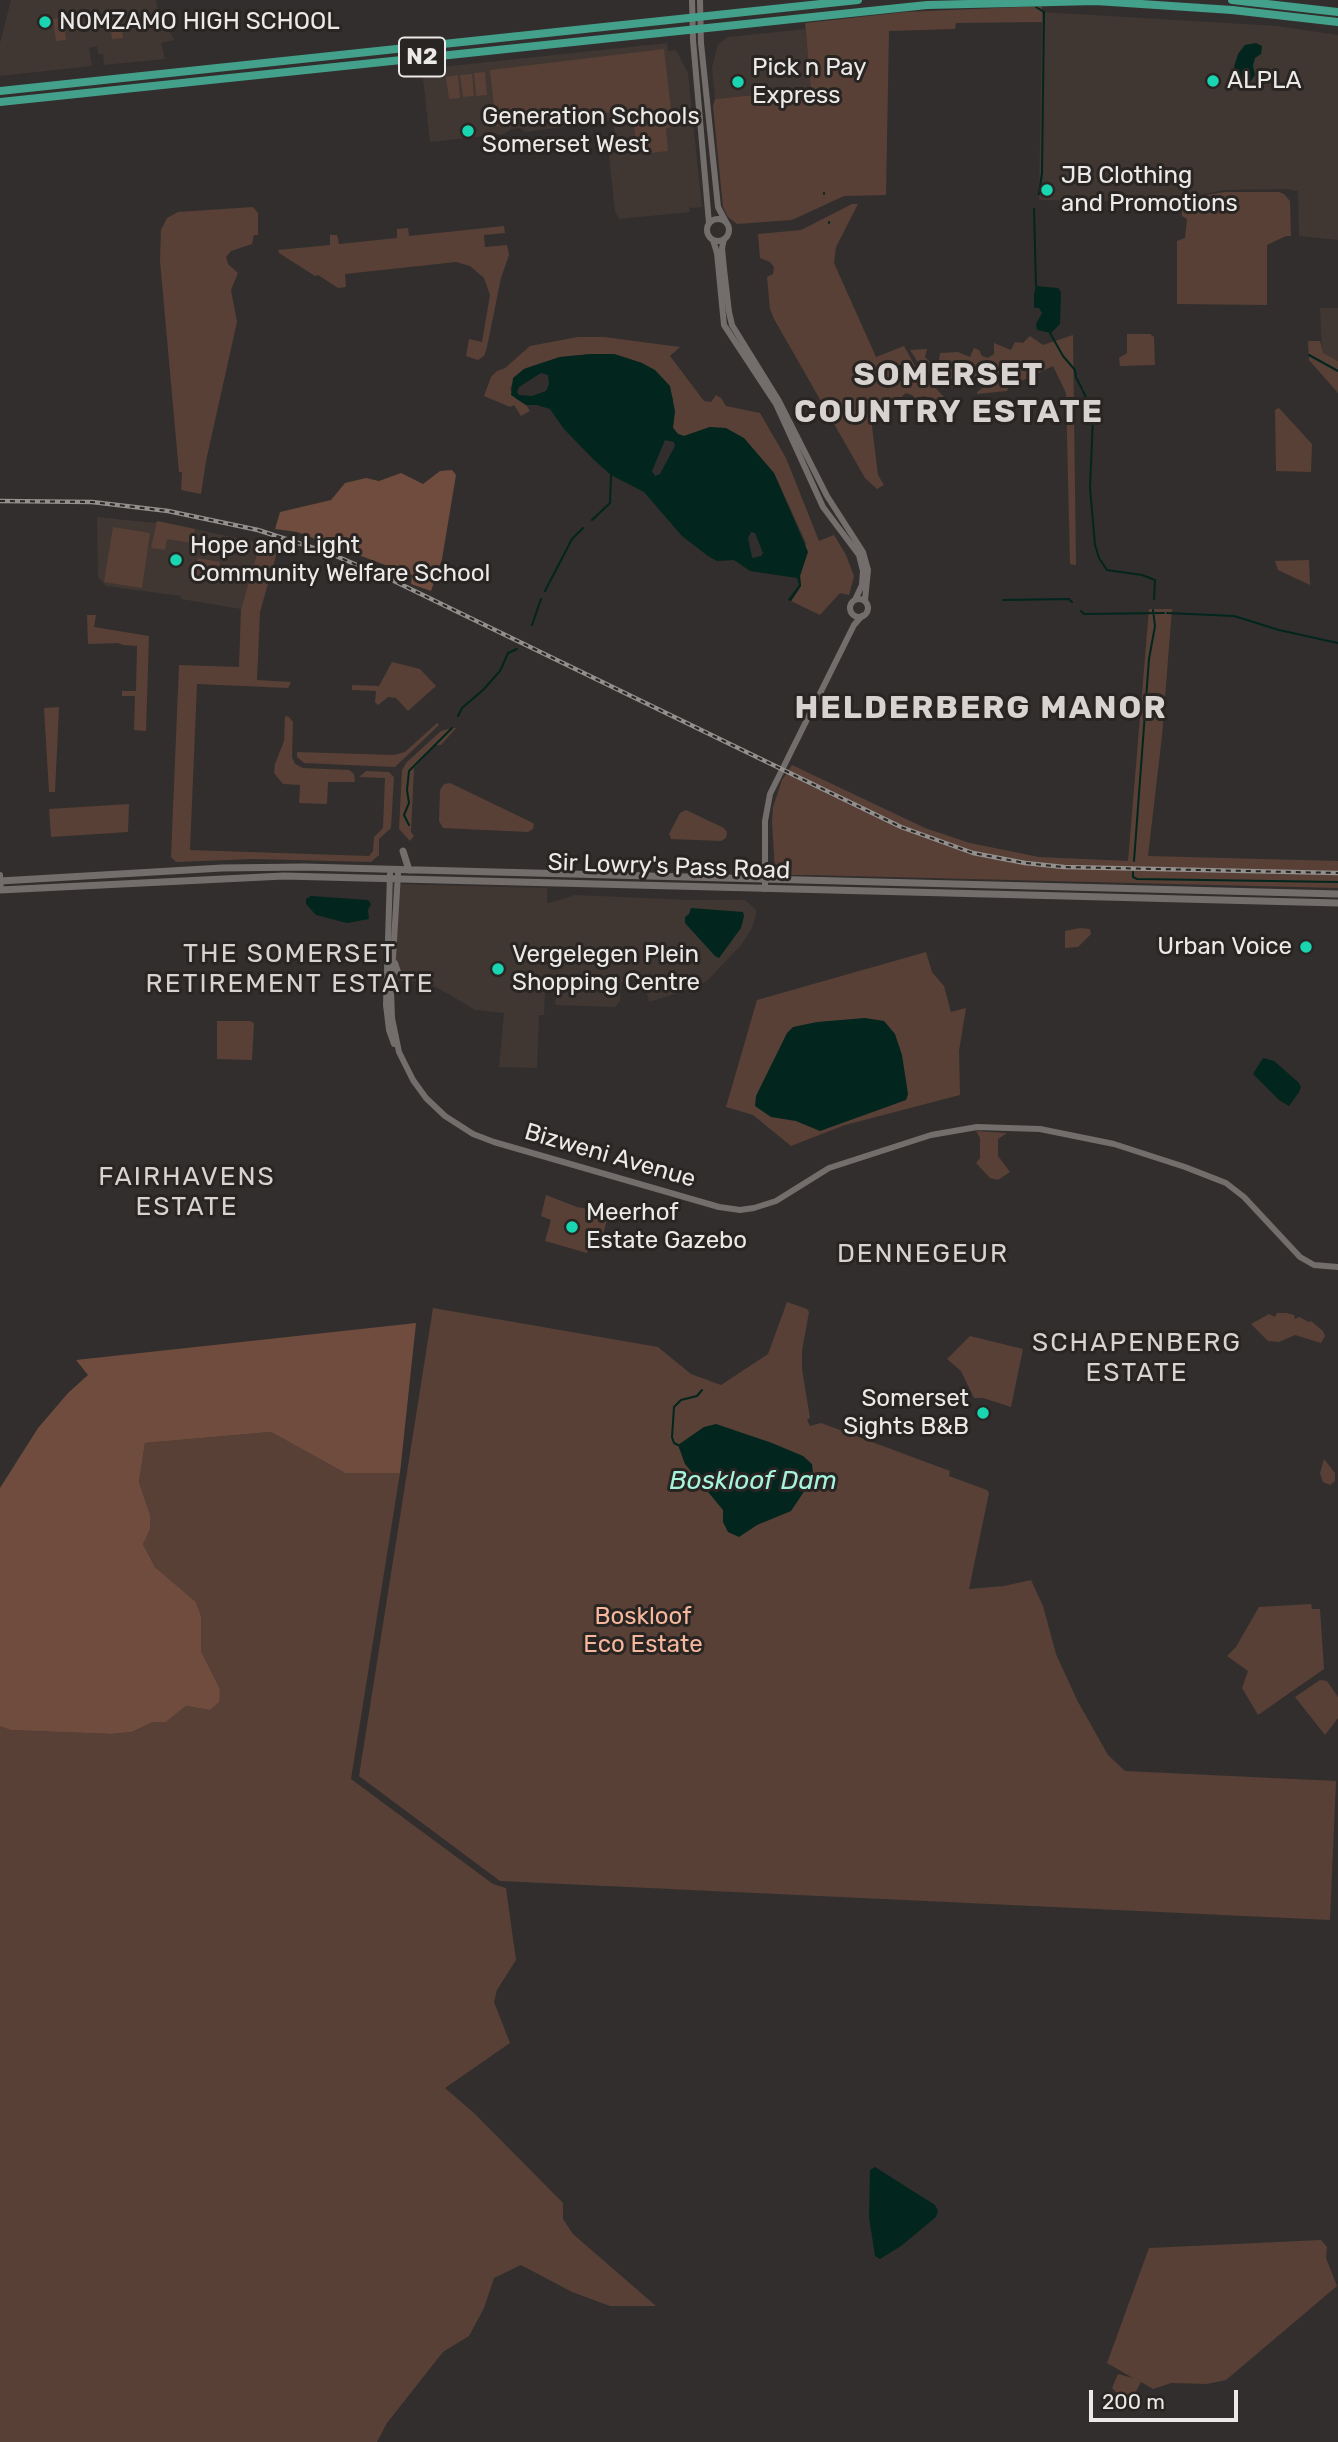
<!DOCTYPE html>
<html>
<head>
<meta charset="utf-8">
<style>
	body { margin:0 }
	#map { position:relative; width:1338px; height:2442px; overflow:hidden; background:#322e2d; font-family:Rubik,sans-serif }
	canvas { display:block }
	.scale { position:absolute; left:1089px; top:2390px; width:149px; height:32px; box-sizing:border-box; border:4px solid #eceae8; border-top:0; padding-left:9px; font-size:21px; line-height:24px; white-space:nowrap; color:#eceae8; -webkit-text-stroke:5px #292523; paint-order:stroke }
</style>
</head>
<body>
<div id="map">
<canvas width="1338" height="2442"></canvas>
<div class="scale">200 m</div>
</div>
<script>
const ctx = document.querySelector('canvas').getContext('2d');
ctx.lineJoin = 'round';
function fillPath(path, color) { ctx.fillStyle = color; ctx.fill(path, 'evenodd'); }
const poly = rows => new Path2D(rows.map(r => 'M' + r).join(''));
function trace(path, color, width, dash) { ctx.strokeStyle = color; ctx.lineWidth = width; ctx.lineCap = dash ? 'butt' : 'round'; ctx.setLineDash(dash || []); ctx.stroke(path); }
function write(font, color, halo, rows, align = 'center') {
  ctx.font = font + ' Rubik,sans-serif'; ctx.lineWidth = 6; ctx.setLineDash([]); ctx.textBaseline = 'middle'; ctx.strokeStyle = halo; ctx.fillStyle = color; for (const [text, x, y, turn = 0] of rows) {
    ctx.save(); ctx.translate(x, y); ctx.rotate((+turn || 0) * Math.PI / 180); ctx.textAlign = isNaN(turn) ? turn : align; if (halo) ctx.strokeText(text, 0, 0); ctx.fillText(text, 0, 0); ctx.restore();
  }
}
fillPath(poly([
	[11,0,156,0,157,7,174,40,161,43,165,59,104,65,103,54,98,54,97,46,89,48,92,66,0,76,0,43],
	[1042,12,1277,26,1338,35,1338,240,1299,236,1298,191,1288,189,1223,190,1171,202,1039,200],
	[805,29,812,89,715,99,712,68,718,44,728,37],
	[667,43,668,51,676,50,688,73,702,207,689,208,690,212,619,219,615,211,608,146,615,139,613,120,525,132,520,128,512,129,504,134,430,142,422,69],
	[1320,308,1338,308,1338,361,1322,353],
	[97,517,155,523,158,521,260,543,241,609,181,599,180,596,106,586,98,577],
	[393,884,547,888,547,902,549,903,575,895,690,900,745,900,756,910,756,914,753,926,742,944,708,980,694,988,649,1002,643,978,621,983,620,1001,615,1007,555,1005,556,991,545,990,544,1015,539,1015,537,1068,499,1067,504,1013,475,1010,438,988,419,981,391,980]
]), '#403632');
fillPath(poly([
	[1042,6,1042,22,956,23,955,29,889,31,886,195,844,196,792,220,737,224,728,217,723,207,713,106,715,99,811,89,805,23,905,12],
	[64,17,66,40,56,41,53,19],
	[121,21,123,38,112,39,110,22],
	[664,49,673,127,666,128,668,151,650,153,648,142,636,143,632,110,496,126,490,70],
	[485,72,487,95,476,96,474,73],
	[472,74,474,96,463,97,460,75],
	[458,75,460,98,449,99,446,77],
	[1225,192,1279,192,1284,194,1290,201,1291,236,1286,236,1267,245,1267,305,1177,304,1177,241,1185,238,1187,219,1182,216,1182,208,1187,203,1206,195],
	[852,204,858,204,836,247,834,263,876,357,904,346,915,366,945,398,929,404,925,396,915,398,912,395,906,393,900,398,899,406,870,410,878,475,884,485,877,489,865,478,774,319,770,309,767,277,773,274,774,267,770,262,760,258,758,234,801,230],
	[253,207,258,213,258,235,254,235,252,244,231,251,226,257,228,264,238,273,231,290,237,322,206,461,201,494,181,490,182,472,179,472,160,261,161,230,167,218,178,212],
	[504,226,505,233,484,235,485,247,507,245,509,255,501,278,487,347,484,356,478,360,466,356,469,339,482,342,490,295,484,278,470,266,456,262,345,274,346,287,338,288,318,275,315,276,279,253,278,250,330,245,330,235,337,235,339,244,397,238,397,229,408,228,409,236],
	[1127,334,1150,334,1154,337,1155,365,1120,366,1119,358,1127,353],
	[1073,335,1076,565,1070,564,1066,393,1053,366,1009,387,1007,391,977,394,977,392,982,388,989,387,991,379,997,375,994,369,975,377,965,375,962,377,957,388,945,386,943,389,919,364,910,350,927,349,925,357,930,362,939,360,940,353,958,352,970,357,974,348,979,350,982,356,988,358,994,354,994,343,1011,350,1015,342,1023,343,1030,336,1043,345],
	[578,337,604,337,680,347,670,356,704,401,711,402,716,395,721,398,726,406,760,413,786,458,819,541,834,535,846,555,854,576,849,595,840,593,820,615,791,601,801,586,800,576,806,543,774,473,710,427,684,436,678,434,673,428,673,398,642,363,614,354,591,354,560,357,532,366,524,369,513,382,510,389,515,398,526,405,530,411,521,416,514,405,510,407,484,396,491,377,497,371,505,368,530,346],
	[1308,341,1320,341,1323,353,1338,361,1338,393,1309,360],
	[1279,408,1312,444,1311,472,1276,471,1275,410],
	[157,521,195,529,192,543,167,539,165,550,151,548],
	[113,527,150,533,142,588,104,582],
	[260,543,278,549,260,612,257,680,291,682,288,688,197,684,190,850,369,856,373,851,374,837,383,828,385,778,359,777,366,771,389,772,394,777,391,828,379,839,379,855,371,862,254,859,176,862,171,857,179,665,239,667,241,609],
	[198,558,220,562,217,578,195,575],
	[1309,560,1310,585,1278,570,1275,561],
	[1149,609,1172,609,1162,736,1148,856,1338,861,1338,888,807,875,782,875,775,871,772,822,773,807,782,780,792,765,925,828,970,843,1039,857,1128,861],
	[87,615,96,615,94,627,149,636,146,731,134,730,135,696,122,696,122,691,136,691,137,646,123,645,118,643,88,644],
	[392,662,420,669,436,686,408,711,396,698,388,697,378,705,375,702,376,691,352,690,352,685,379,686],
	[59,707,55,792,49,792,44,708],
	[285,716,289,717,293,722,292,757,295,764,303,768,349,770,354,774,355,782,328,782,327,804,299,803,300,785,283,784,274,773,275,764,284,741],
	[437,723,439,725,395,767,304,763,297,757,297,752,394,755,405,752],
	[452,728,456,728,441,745,436,745,414,768,411,832,414,836,410,841,399,829,402,770,407,762,441,731],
	[450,783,531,822,534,824,533,829,528,832,443,828,439,821,440,790,444,784],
	[129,804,128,832,51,837,49,809],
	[686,810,724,828,727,832,726,838,721,841,671,839,669,834,680,813],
	[1080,928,1090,929,1091,934,1078,947,1065,948,1065,931],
	[926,952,932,972,944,986,951,1012,966,1008,959,1051,960,1095,845,1125,791,1146,753,1115,726,1107,757,1000],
	[217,1021,250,1021,254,1023,252,1060,217,1059],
	[976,1131,1007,1133,998,1139,998,1156,1010,1172,998,1180,990,1178,976,1163,980,1158,980,1138],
	[546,1195,577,1207,609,1213,603,1234,594,1232,587,1253,545,1241,551,1220,541,1216],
	[787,1302,807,1309,809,1312,802,1351,802,1369,810,1418,807,1420,810,1426,821,1423,950,1471,949,1476,987,1490,989,1493,969,1589,1004,1586,1031,1580,1043,1606,1056,1654,1077,1700,1108,1755,1125,1771,1336,1781,1330,1920,500,1881,359,1776,433,1308,658,1347,691,1374,721,1385,768,1354],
	[1277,1313,1286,1313,1294,1315,1295,1319,1299,1317,1309,1322,1311,1321,1323,1331,1325,1336,1321,1343,1295,1335,1279,1342,1268,1341,1251,1324,1269,1314,1275,1317],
	[970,1336,1023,1349,1011,1407,983,1398,974,1398,961,1371,947,1359],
	[271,1432,345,1473,400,1473,351,1779,493,1884,506,1888,516,1960,497,1990,494,2002,510,2043,445,2088,474,2113,563,2203,563,2219,573,2234,656,2306,610,2306,572,2292,521,2265,494,2278,484,2308,469,2336,443,2352,387,2423,377,2442,0,2442,0,1726,10,1730,111,1734,132,1732,153,1722,166,1722,186,1706,210,1710,220,1689,201,1651,201,1616,196,1602,155,1567,143,1544,150,1514,139,1482,145,1443],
	[1324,1459,1335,1473,1335,1481,1330,1485,1323,1482,1320,1473],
	[1311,1604,1312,1609,1320,1609,1324,1669,1258,1715,1242,1688,1248,1671,1227,1656,1236,1647,1259,1607],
	[1320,1680,1327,1681,1338,1697,1338,1718,1325,1735,1295,1697],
	[1321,2240,1327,2247,1326,2258,1337,2286,1226,2380,1207,2384,1171,2383,1153,2389,1141,2382,1129,2405,1112,2388,1118,2374,1133,2378,1107,2363,1149,2248]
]), '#584036');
fillPath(poly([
	[452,470,456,475,442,559,431,591,411,584,412,575,297,532,275,529,280,512,331,500,345,483,366,478,379,481,401,473,423,484,440,471],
	[416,1323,400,1473,345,1473,271,1432,145,1443,139,1482,150,1514,150,1529,143,1544,155,1567,196,1602,201,1616,201,1651,220,1689,219,1702,210,1710,186,1706,166,1722,153,1722,132,1732,111,1734,10,1730,0,1726,0,1488,38,1428,68,1393,88,1375,76,1360]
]), '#6f4c3d');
fillPath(poly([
	[1256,43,1262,46,1261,54,1255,58,1253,66,1255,75,1251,81,1241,80,1234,67,1238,54,1245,45],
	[1036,286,1058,288,1061,292,1060,324,1051,333,1037,330,1036,324,1042,313,1039,308,1034,308,1034,294],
	[591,354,614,354,642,363,655,370,670,386,675,411,673,428,678,434,684,436,710,427,726,428,744,438,774,473,808,552,800,576,801,586,791,601,788,600,799,585,797,578,750,571,734,560,717,561,708,556,682,536,644,492,611,475,594,460,564,429,550,409,537,405,526,405,511,395,513,378,524,369,560,357],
	[541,373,548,375,549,384,546,391,532,396,519,395,517,392,519,387],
	[665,440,674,442,675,446,660,474,655,476,652,471],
	[751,532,755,533,763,553,761,556,753,558,752,557,748,538],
	'892 373a8 8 0 1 1 16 0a8 8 0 1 1-16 0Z',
	[311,896,368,900,371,904,368,910,369,919,347,923,316,915,306,904,306,899],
	[691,908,743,912,744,916,741,928,719,958,715,956,685,923,685,917,689,914],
	[865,1018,884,1021,895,1034,902,1055,908,1094,906,1100,820,1131,796,1121,771,1117,755,1106,756,1096,787,1033,793,1027,817,1022],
	[1263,1058,1274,1061,1298,1082,1301,1087,1299,1092,1289,1106,1279,1100,1253,1074],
	[716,1424,772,1443,803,1456,812,1464,813,1473,805,1490,791,1511,757,1525,739,1537,728,1532,723,1522,723,1510,685,1464,678,1445,704,1427],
	[875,2167,935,2205,938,2211,936,2217,901,2246,880,2259,875,2256,869,2217,870,2170]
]), '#02251d');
trace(poly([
	[1036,7,1044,12,1042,173,1039,194],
	[824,193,824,194],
	[1034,209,1036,286],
	[829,223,829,222],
	[1050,333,1063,356,1075,370,1076,378],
	[1309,355,1338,371],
	[1077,379,1082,389],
	[1083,391,1093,413],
	[1093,417,1090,488,1095,545,1099,558,1107,570,1142,575,1155,580,1154,599],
	[592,520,610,503,611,475],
	[545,591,572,539,583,528],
	[1003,600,1069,599,1072,602],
	[1081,611,1084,614,1164,613],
	[1167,613,1234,616,1279,630,1338,643],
	[532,625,541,599],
	[458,716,462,708,483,690,500,671,508,653,517,649],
	[409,825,404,815,409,803,407,790,409,771,452,728],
	[1134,861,1149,659,1155,626,1153,610],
	[1133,872,1133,877,1137,879,1338,882],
	[678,1445,674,1443,672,1437,674,1407,681,1400,697,1396,702,1390]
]), '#02251d', 2);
trace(poly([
	[692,0,693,40,709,223],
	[700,0,701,43,718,207,726,222],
	'707 230a11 11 0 1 1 22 0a11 11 0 1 1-22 0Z',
	[724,239,722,248,724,269,729,312,732,325,779,401,827,496,863,552,868,570,865,600],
	[713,240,717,253,724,325,776,404,823,507,859,555,863,571,862,585,855,600],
	'850 608a9 9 0 1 1 18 0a9 9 0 1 1-18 0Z',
	[390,874,386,1005,389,1030,394,1044],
	[398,874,391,991,392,1018,399,1052,413,1080,426,1098,445,1116,473,1134,494,1142,719,1207,740,1210,754,1208,776,1201,829,1168,931,1135,977,1127,1040,1129,1114,1144,1185,1167,1226,1183,1244,1197,1300,1257,1314,1265,1338,1267],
	[0,875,1,890],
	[765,889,765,821,770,794,854,625,862,616],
	[395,963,398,972,408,981]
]), '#736e6c', 6);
trace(poly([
	[403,851,409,870],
	[0,881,222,868,304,867,1338,894],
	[0,890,284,876,1338,903]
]), '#736e6c', 7);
trace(poly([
	[1232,0,1338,12],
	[0,91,858,0],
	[0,102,927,5,1096,1,1232,10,1338,22]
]), '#43a08b', 8);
const rail = poly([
	[0,501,92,502,168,511,258,530,329,553,394,581,901,827,973,853,1025,863,1064,867,1338,873]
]);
trace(rail, '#928f8d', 4.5);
trace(rail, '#292523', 2, [5]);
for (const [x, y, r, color] of [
	[45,22,7,"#19d5b2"],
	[1213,81,7,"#19d5b2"],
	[738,82,7,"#19d5b2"],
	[468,131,7,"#19d5b2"],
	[1047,190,7,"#19d5b2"],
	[176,560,7,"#19d5b2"],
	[1306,947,7,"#19d5b2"],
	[498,969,7,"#19d5b2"],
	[572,1227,7,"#19d5b2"],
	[983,1413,7,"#19d5b2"]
]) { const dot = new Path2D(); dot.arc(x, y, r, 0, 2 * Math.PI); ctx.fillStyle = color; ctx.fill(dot); trace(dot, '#292523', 2.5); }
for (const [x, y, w] of [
	[422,57,46]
]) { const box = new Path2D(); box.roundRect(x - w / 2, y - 19.5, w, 39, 5); ctx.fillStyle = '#292523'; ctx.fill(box); trace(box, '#eceae8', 2); }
write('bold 23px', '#eceae8', null, [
	["N2",422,57]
]);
write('24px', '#eceae8', '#292523', [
	["NOMZAMO HIGH SCHOOL",59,22],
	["Pick n Pay",752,68],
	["Express",752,96],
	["ALPLA",1227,81],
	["Generation Schools",482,117],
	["Somerset West",482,145],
	["JB Clothing",1061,176],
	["and Promotions",1061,204],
	["Hope and Light",190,546],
	["Community Welfare School",190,574],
	["Urban Voice",1292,947,"right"],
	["Vergelegen Plein",512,955],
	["Shopping Centre",512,983],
	["Meerhof",586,1213],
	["Estate Gazebo",586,1241],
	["Somerset",969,1399,"right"],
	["Sights B&B",969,1427,"right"]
], 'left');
write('24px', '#eceae8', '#292523', [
	["Sir Lowry's Pass Road",669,867,2],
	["Bizweni Avenue",610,1156,16]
]);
write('24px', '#f7b79d', '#292523', [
	["Boskloof",643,1617],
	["Eco Estate",643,1645]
]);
ctx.letterSpacing = '2px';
write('26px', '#d8d3d0', '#292523', [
	["THE SOMERSET",290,954],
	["RETIREMENT ESTATE",290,984],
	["FAIRHAVENS",187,1177],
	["ESTATE",187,1207],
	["DENNEGEUR",923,1254],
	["SCHAPENBERG",1137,1343],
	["ESTATE",1137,1373]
]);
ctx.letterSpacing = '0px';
write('italic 26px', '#a5f4de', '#292523', [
	["Boskloof Dam",753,1481]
]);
ctx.letterSpacing = '2px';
write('bold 32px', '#d8d3d0', '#292523', [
	["SOMERSET",949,376],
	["COUNTRY ESTATE",949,413],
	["HELDERBERG MANOR",981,709]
]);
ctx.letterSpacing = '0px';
</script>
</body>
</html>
